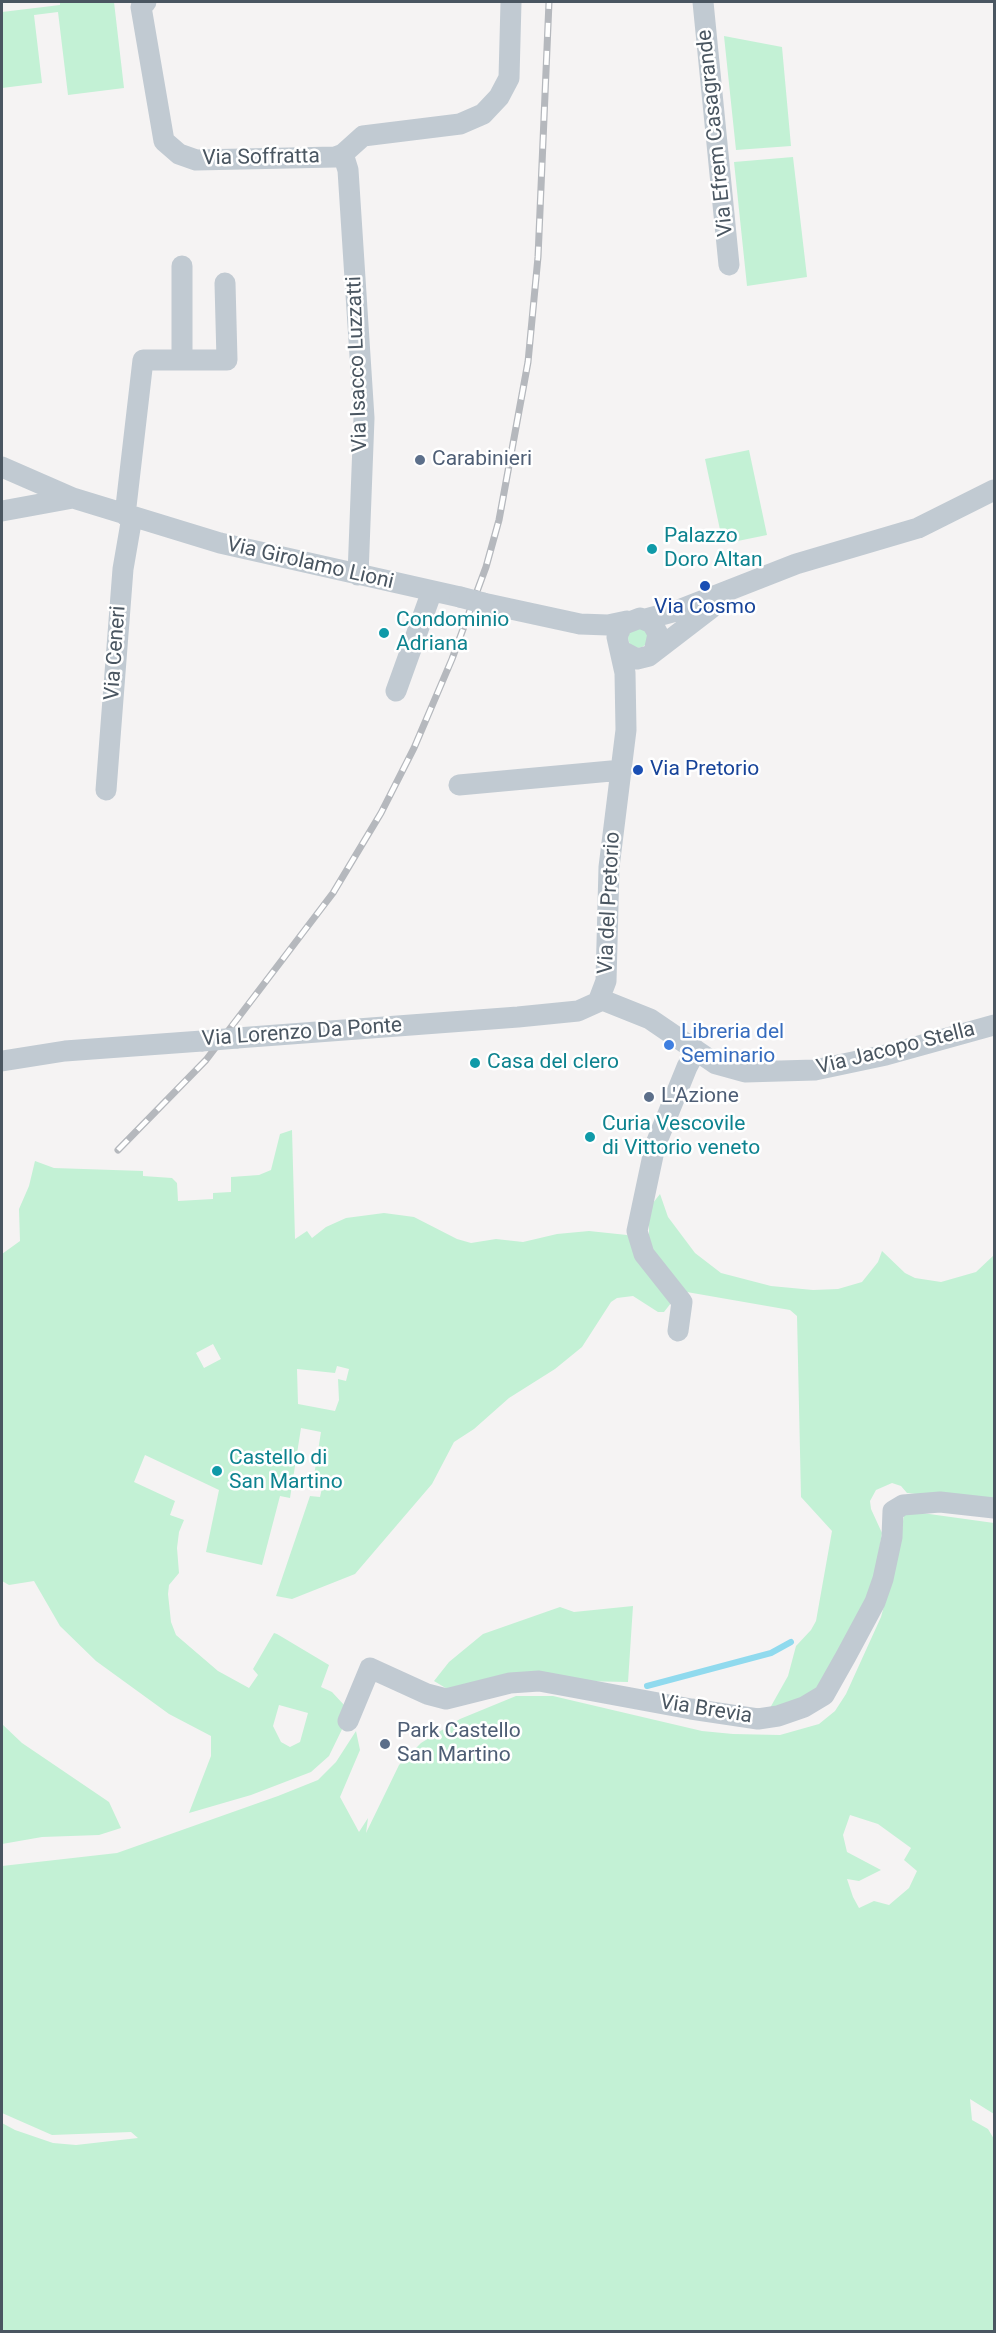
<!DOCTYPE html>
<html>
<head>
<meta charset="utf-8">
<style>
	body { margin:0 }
	#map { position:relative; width:996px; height:2333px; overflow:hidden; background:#f5f3f3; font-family:Roboto,sans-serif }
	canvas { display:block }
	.frame { position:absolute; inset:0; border:3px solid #4a5661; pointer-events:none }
</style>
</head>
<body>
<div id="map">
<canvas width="996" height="2333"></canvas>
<div class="frame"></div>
</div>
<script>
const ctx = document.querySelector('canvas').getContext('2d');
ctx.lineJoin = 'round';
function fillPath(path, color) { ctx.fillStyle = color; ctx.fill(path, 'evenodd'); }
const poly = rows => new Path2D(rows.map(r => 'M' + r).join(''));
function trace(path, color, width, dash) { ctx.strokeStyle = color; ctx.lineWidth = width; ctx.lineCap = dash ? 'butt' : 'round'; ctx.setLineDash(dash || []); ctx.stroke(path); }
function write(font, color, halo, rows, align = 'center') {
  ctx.font = font + ' Roboto,sans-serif'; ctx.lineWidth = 5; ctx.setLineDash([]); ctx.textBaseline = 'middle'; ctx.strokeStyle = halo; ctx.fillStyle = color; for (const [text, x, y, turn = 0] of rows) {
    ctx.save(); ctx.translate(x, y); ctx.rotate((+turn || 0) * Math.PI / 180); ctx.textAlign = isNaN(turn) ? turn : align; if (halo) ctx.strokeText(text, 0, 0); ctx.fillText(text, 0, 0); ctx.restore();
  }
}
fillPath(poly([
	[60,2,114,2,124,88,68,95,58,12,34,15,42,83,2,88,2,12,60,5],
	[724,36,782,47,791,146,736,150],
	[793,157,807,277,747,286,734,162],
	[749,450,767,535,723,544,705,459],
	'628 638a10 10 0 1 1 20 0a10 10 0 1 1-20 0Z',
	[292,1130,295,1239,307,1231,312,1238,326,1227,346,1218,384,1213,414,1217,457,1239,471,1243,496,1239,523,1242,557,1234,589,1231,627,1235,631,1238,671,1303,664,1312,658,1312,633,1296,617,1298,611,1302,582,1347,555,1369,509,1398,474,1429,454,1442,432,1484,355,1574,292,1599,276,1596,310,1496,320,1497,323,1484,313,1482,321,1432,301,1428,290,1498,280,1496,262,1565,206,1552,219,1490,145,1455,134,1482,175,1501,170,1515,184,1520,179,1532,177,1548,179,1573,169,1585,168,1594,171,1622,176,1635,218,1671,249,1688,258,1675,253,1669,274,1633,277,1634,329,1665,321,1687,332,1692,345,1706,347,1719,329,1756,311,1772,251,1795,189,1813,211,1756,211,1736,169,1714,96,1661,60,1626,34,1581,9,1585,2,1581,2,1254,20,1241,19,1209,29,1186,35,1161,54,1168,143,1171,143,1176,172,1178,177,1183,178,1201,213,1199,213,1193,231,1192,231,1177,259,1175,271,1170,280,1134],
	[213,1344,221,1359,204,1368,196,1353],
	[337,1366,349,1369,346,1381,338,1379,339,1400,335,1411,298,1404,297,1369,335,1373],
	[279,1705,308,1713,300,1742,290,1747,281,1742,273,1726],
	[660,1194,668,1217,695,1253,721,1273,771,1286,813,1290,838,1289,862,1282,878,1262,882,1251,905,1273,915,1278,941,1282,976,1272,994,1255,994,1502,907,1493,901,1486,892,1483,876,1490,870,1501,871,1509,882,1533,872,1590,815,1696,770,1708,788,1676,796,1646,811,1630,816,1621,832,1531,801,1497,797,1316,790,1310,681,1291,657,1262,649,1240,649,1208],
	[922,1513,994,1523,994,2114,970,2099,972,2120,988,2129,994,2139,994,2331,2,2331,2,2123,15,2130,53,2143,76,2145,138,2138,131,2132,52,2135,2,2113,2,1866,117,1853,278,1796,318,1780,336,1762,356,1731,360,1750,340,1797,359,1832,368,1818,366,1833,399,1765,421,1743,460,1719,516,1696,553,1696,702,1731,733,1734,780,1735,819,1724,835,1711,846,1694,881,1617,899,1550,904,1514],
	[850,1815,878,1824,911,1848,904,1860,917,1871,909,1888,889,1905,874,1901,859,1908,853,1897,847,1879,859,1881,881,1870,847,1852,843,1835],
	[633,1606,628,1682,528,1680,454,1693,434,1681,449,1662,483,1634,560,1607,574,1612],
	[2,1724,22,1743,109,1802,121,1828,99,1835,42,1837,2,1844]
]), '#c3f1d5');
trace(poly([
	[647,1686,771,1653,791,1642]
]), '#90daee', 6);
trace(poly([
	[146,2,141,7,164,141,179,154,196,160,335,157,343,154,363,136,460,124,483,114,499,97,509,78,511,2],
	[703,2,729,265],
	[343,154,348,170,364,418,358,575],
	[182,360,182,266],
	[2,467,73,498,220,543,460,597],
	[2,511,73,498],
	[125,515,143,360,227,360,225,283],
	[483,603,580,624,608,625,627,621],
	[646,619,676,611,796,564,918,528,994,490],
	[620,650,637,659,649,656,718,603],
	[396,691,432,591],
	[459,785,622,770],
	[106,790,123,569,132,517],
	[600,999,650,1019,716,1064,745,1072,815,1070,886,1055,994,1025],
	[237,1038,518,1017,578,1011,598,1002,606,981,609,867,626,730,625,673,617,637,622,625,640,618,652,623,658,634,654,652],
	[2,1061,65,1051,202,1041],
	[678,1331,682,1302,644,1254,637,1231,655,1146,687,1067,696,1050],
	[348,1721,370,1668,427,1694,446,1699,510,1683,539,1681,691,1709,758,1719,778,1716,804,1707,824,1695,846,1656,875,1602,883,1579,892,1537,893,1511,903,1505,940,1502,994,1508]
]), '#c1cad2', 21);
const rail = poly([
	[118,1150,206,1060,333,893,381,813,414,748,452,659,486,567,499,520,528,362,538,257,549,2]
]);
trace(rail, '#b5b8bd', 7);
trace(rail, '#fff', 4.5, [14]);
trace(poly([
	[460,597,483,603],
	[202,1041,237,1038]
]), '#c1cad2', 21);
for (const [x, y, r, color] of [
	[420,460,6,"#5c6f8a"],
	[652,549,6,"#0f9aa8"],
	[705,586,6,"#1a4fb4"],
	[384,633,6,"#0f9aa8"],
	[638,770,6,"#1a4fb4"],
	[669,1045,6,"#3f7fe0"],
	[475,1063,6,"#0f9aa8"],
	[649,1097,6,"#5c6f8a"],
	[590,1137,6,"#0f9aa8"],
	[217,1471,6,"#0f9aa8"],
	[385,1744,6,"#5c6f8a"]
]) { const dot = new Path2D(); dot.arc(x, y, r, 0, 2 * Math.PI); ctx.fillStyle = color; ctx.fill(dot); trace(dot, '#fff', 2); }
write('21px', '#4a5661', '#fff', [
	["Via Efrem Casagrande",716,133,-96],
	["Via Soffratta",261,158,-1],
	["Via Isacco Luzzatti",358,364,-92],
	["Via Girolamo Lioni",310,564,13],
	["Via Ceneri",116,653,-86],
	["Via del Pretorio",610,903,-87],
	["Via Lorenzo Da Ponte",302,1033,-4],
	["Via Jacopo Stella",896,1049,-14],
	["Via Brevia",706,1710,9]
]);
write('21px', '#4e5e75', '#fff', [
	["Carabinieri",432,460],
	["L'Azione",661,1097],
	["Park Castello",397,1732],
	["San Martino",397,1756]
], 'left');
write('21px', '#0d838f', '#fff', [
	["Palazzo",664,537],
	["Doro Altan",664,561],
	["Condominio",396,621],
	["Adriana",396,645],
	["Casa del clero",487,1063],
	["Curia Vescovile",602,1125],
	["di Vittorio veneto",602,1149],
	["Castello di",229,1459],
	["San Martino",229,1483]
], 'left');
write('21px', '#164399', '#fff', [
	["Via Cosmo",705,608],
	["Via Pretorio",650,770,"left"]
]);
write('21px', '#366cbe', '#fff', [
	["Libreria del",681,1033],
	["Seminario",681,1057]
], 'left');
</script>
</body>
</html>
